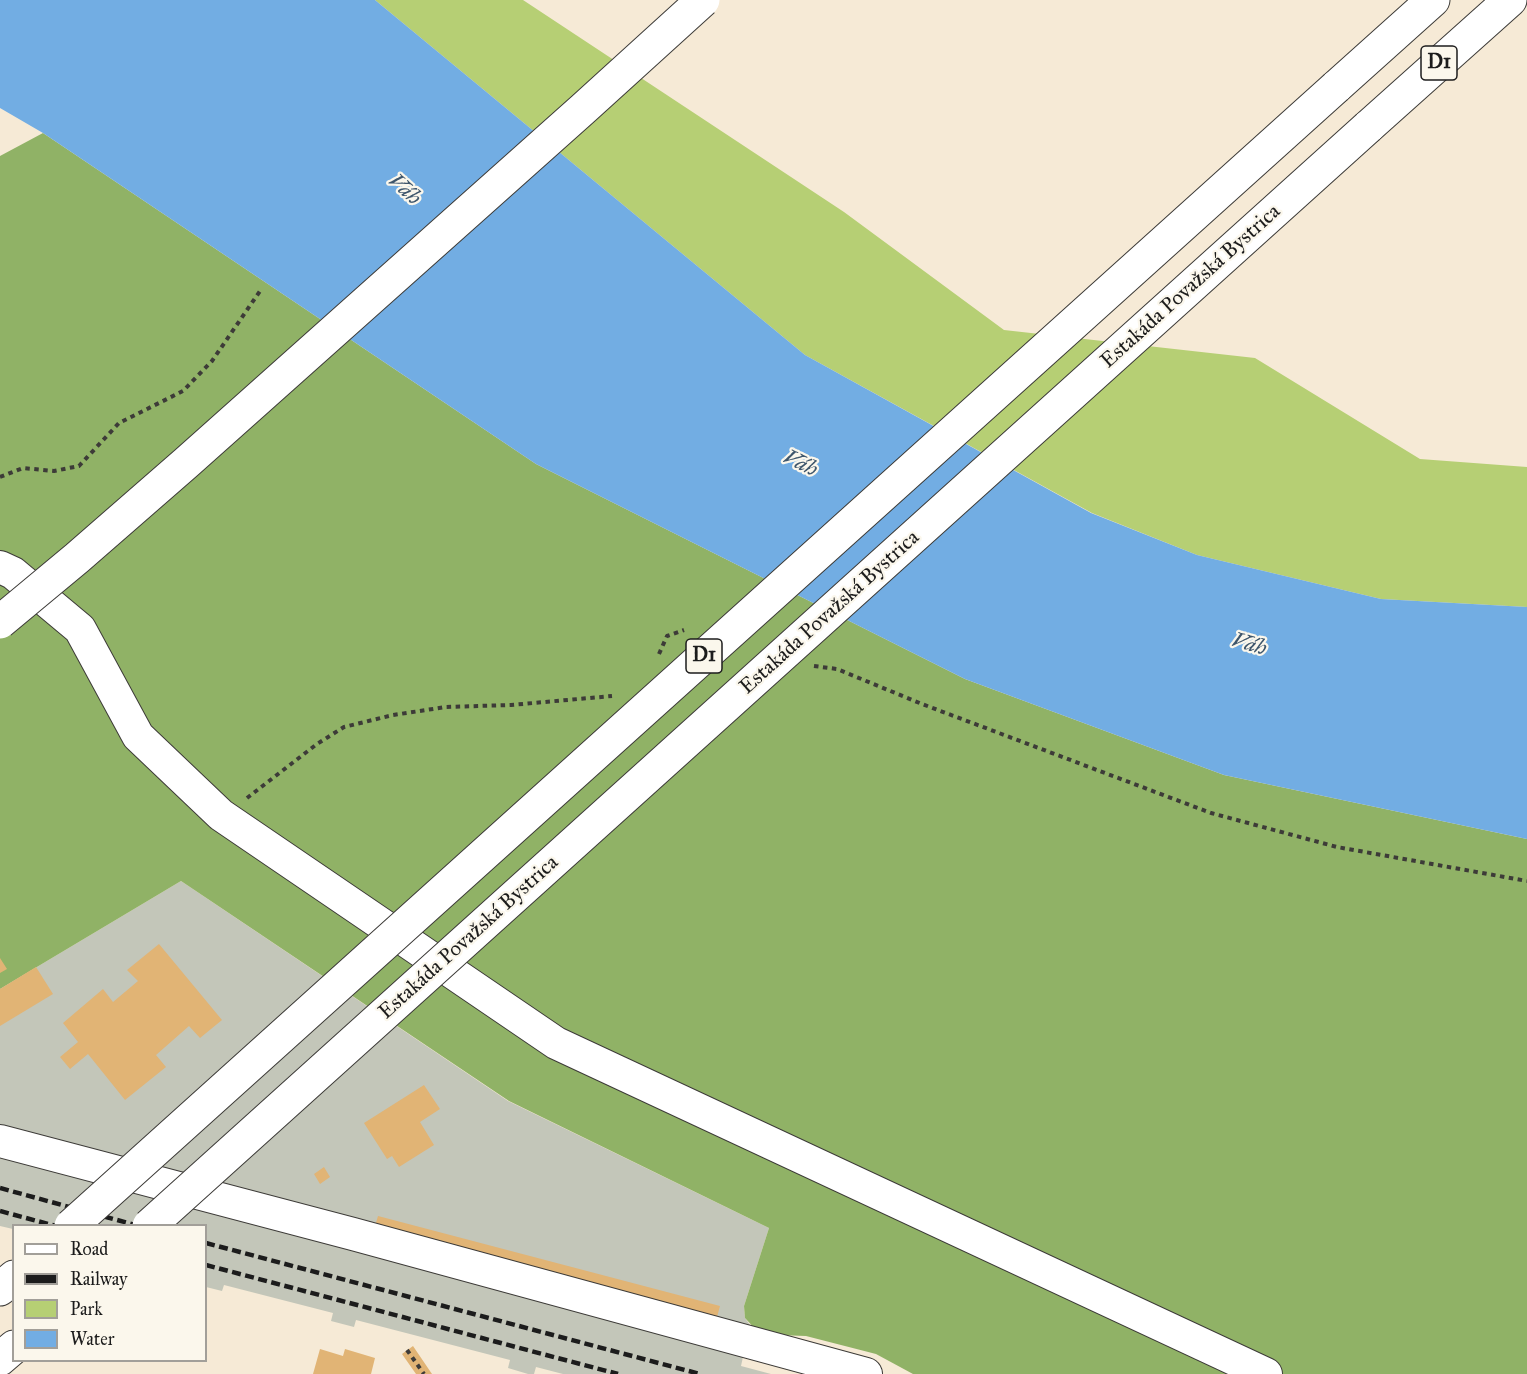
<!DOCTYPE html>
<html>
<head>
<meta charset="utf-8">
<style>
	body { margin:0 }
	#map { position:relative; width:1527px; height:1374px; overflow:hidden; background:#f6ead6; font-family:"IM FELL Great Primer",serif }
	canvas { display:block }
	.legend { position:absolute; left:12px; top:1224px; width:195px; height:138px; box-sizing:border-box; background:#fbf7ec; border:2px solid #a29f99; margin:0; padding:8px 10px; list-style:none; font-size:18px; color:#1c1c1c }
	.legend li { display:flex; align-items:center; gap:12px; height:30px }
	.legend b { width:30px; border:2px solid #a29f99 }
</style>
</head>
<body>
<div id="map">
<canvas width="1527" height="1374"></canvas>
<ul class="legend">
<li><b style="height:8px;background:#fff"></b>Road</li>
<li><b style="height:8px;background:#1c1c1c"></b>Railway</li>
<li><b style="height:16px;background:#b6cf74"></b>Park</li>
<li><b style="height:16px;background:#72ade3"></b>Water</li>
</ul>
</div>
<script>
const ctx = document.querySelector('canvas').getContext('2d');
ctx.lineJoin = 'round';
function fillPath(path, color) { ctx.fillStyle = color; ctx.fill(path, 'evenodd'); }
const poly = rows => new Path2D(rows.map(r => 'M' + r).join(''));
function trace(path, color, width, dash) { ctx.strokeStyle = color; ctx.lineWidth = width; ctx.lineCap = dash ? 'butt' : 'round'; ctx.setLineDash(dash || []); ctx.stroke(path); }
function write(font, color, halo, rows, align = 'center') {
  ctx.font = font + ' "IM FELL Great Primer",serif'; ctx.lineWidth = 4.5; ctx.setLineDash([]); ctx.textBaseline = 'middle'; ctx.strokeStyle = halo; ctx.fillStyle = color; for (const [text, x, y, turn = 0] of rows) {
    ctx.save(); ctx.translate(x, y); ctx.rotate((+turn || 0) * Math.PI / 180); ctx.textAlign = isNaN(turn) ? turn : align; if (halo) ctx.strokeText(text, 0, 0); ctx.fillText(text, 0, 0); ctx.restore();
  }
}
fillPath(poly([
	[181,881,508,1101,769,1228,744,1306,745,1318,750,1325,741,1366,771,1374,563,1374,536,1367,534,1374,528,1374,508,1368,510,1360,356,1320,354,1327,331,1321,333,1313,224,1285,222,1291,206,1287,206,1226,14,1226,13,1229,0,1226,0,989]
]), '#c3c6b9');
fillPath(poly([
	[375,0,523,0,844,212,1004,330,1255,358,1420,459,1527,467,1527,607,1381,599,1197,555,1092,513,805,355]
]), '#b6cf74');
fillPath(poly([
	[43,133,536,464,965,679,1224,775,1527,839,1527,1374,913,1374,876,1354,806,1336,778,1335,757,1331,745,1318,744,1306,769,1228,509,1101,181,881,0,989,0,156]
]), '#90b266');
fillPath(poly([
	[0,0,375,0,805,355,1091,513,1197,555,1381,599,1527,607,1527,839,1224,775,965,679,536,464,43,133,0,108]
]), '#72ade3');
fillPath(poly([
	[159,944,222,1020,200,1038,189,1026,156,1055,166,1067,125,1100,88,1054,70,1069,60,1057,78,1042,63,1023,103,989,113,1002,138,981,127,970],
	[0,958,7,969,0,973],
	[36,967,53,994,0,1026,0,989],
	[424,1085,440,1109,420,1122,434,1145,399,1167,392,1156,387,1159,364,1123],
	[324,1167,330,1177,320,1184,314,1174],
	[378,1216,720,1306,717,1317,375,1226],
	[413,1346,432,1374,416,1374,402,1354],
	[320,1349,343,1356,345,1349,375,1358,371,1374,313,1374]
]), '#e1b475');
const minor = poly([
	[0,567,13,573,80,629,138,736,221,815,556,1043,1266,1374],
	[0,1141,353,1234,866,1374]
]);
const highway = poly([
	[1336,87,1433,0],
	[1368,127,1510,0],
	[0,1289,14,1277],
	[0,1359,14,1347]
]);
trace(minor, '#3d3b38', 34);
trace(highway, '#3d3b38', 35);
trace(poly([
	[0,477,23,468,54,471,79,466,119,423,183,391,212,361,260,291],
	[659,654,667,636,684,630],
	[814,666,837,669,922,704,1211,813,1337,847,1527,881],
	[247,798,317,744,344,727,393,715,446,707,511,705,612,696],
	[407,1350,424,1374]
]), '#3d3b38', 4, [4.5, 4.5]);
trace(minor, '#fff', 32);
trace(highway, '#fff', 33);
trace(poly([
	[0,1188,139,1226],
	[0,1211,56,1226],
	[206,1243,700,1374],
	[206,1265,618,1374]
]), '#1c1c1c', 4.5, [9, 4.5]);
const highwayBridge = poly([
	[0,622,77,558,186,463,583,109,703,0],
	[71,1226,1336,87],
	[149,1226,1368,127]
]);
trace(highwayBridge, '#3d3b38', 35, []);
trace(highwayBridge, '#fff', 33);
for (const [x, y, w] of [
	[1439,63,36],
	[704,656,36]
]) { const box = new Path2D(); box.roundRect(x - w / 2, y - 17, w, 34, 4.5); ctx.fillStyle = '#fbf7ec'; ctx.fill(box); trace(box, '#1c1c1c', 1.5); }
write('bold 20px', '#1c1c1c', null, [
	["D1",1439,63],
	["D1",704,656]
]);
write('21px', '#1c1c1c', '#fbf7ec', [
	["Estakáda Považská Bystrica",1191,287,-42],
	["Estakáda Považská Bystrica",830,613,-42],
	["Estakáda Považská Bystrica",469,938,-42]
]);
write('italic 22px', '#3e566c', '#fbf7ec', [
	["Váh",404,190,42],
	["Váh",800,464,26],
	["Váh",1249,645,16]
]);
</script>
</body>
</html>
